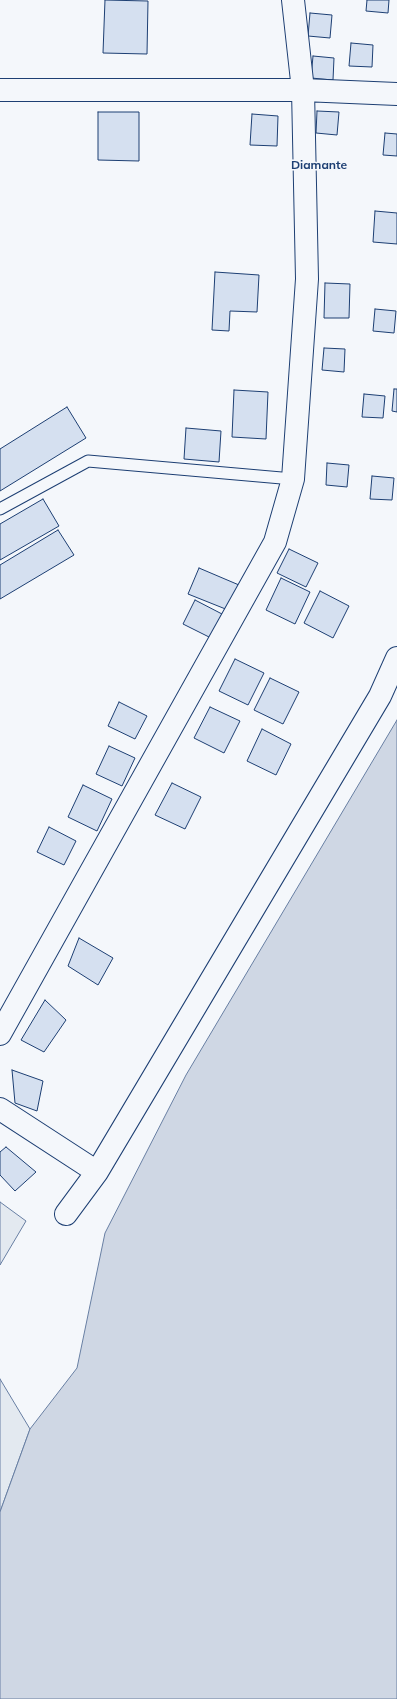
<!DOCTYPE html>
<html>
<head>
<meta charset="utf-8">
<style>
	body { margin:0 }
	canvas { display:block; background:#f4f7fb }
</style>
</head>
<body>
<canvas width="397" height="1699"></canvas>
<script>
const ctx = document.querySelector('canvas').getContext('2d');
ctx.lineJoin = 'round';
function fillPath(path, color) { ctx.fillStyle = color; ctx.fill(path, 'evenodd'); }
const poly = rows => new Path2D(rows.map(r => 'M' + r).join(''));
function trace(path, color, width, dash) { ctx.strokeStyle = color; ctx.lineWidth = width; ctx.lineCap = dash ? 'butt' : 'round'; ctx.setLineDash(dash || []); ctx.stroke(path); }
function write(font, color, halo, rows, align = 'center') {
  ctx.font = font + ' Mulish,sans-serif'; ctx.lineWidth = 3; ctx.setLineDash([]); ctx.textBaseline = 'middle'; ctx.strokeStyle = halo; ctx.fillStyle = color; for (const [text, x, y, turn = 0] of rows) {
    ctx.save(); ctx.translate(x, y); ctx.rotate((+turn || 0) * Math.PI / 180); ctx.textAlign = isNaN(turn) ? turn : align; if (halo) ctx.strokeText(text, 0, 0); ctx.fillText(text, 0, 0); ctx.restore();
  }
}
const green = poly([
	[0,1202,26,1221,0,1265,0,1202],
	[0,1379,30,1429,0,1512,0,1379]
]);
fillPath(green, '#e3e9f0');
trace(green, '#687fa3', 1);
const water = poly([
	[397,720,397,1699,0,1699,0,1512,30,1429,77,1368,105,1233,186,1075,397,720]
]);
fillPath(water, '#cfd7e4');
trace(water, '#687fa3', 1);
const building = poly([
	[105,0,148,1,147,54,103,53,105,0],
	[367,0,389,0,388,13,366,11,367,0],
	[310,13,332,15,330,38,308,36,310,13],
	[351,43,373,45,372,67,349,66,351,43],
	[313,56,334,58,333,80,311,78,313,56],
	[317,111,339,112,337,135,316,133,317,111],
	[98,112,139,112,139,161,98,160,98,112],
	[252,114,278,116,277,146,250,145,252,114],
	[385,133,397,134,397,156,383,155,385,133],
	[375,211,397,213,397,244,373,242,375,211],
	[215,272,259,275,257,312,230,311,229,331,212,330,215,272],
	[325,283,350,284,349,318,324,318,325,283],
	[375,309,396,311,394,333,373,331,375,309],
	[324,348,345,349,344,372,322,370,324,348],
	[394,389,397,389,397,412,392,411,394,389],
	[234,390,268,392,266,439,232,437,234,390],
	[364,394,385,396,383,418,362,417,364,394],
	[67,407,86,438,0,491,0,449,67,407],
	[186,428,221,431,219,462,184,459,186,428],
	[327,463,349,465,347,487,326,485,327,463],
	[372,476,394,478,392,500,370,499,372,476],
	[43,499,59,526,0,560,0,524,43,499],
	[58,530,74,555,0,599,0,565,58,530],
	[289,549,318,563,306,587,277,573,289,549],
	[199,568,239,585,228,610,188,594,199,568],
	[281,578,310,592,295,624,266,610,281,578],
	[320,591,349,606,333,638,304,623,320,591],
	[195,600,222,614,211,638,183,624,195,600],
	[235,659,264,673,248,705,219,691,235,659],
	[270,678,299,692,283,724,254,710,270,678],
	[119,702,147,716,135,739,108,726,119,702],
	[210,707,240,721,224,753,194,738,210,707],
	[262,729,291,744,276,775,247,761,262,729],
	[109,746,135,758,122,786,96,774,109,746],
	[172,783,201,797,185,829,155,815,172,783],
	[83,785,112,799,97,831,68,817,83,785],
	[49,827,76,841,64,865,37,852,49,827],
	[79,938,113,958,98,985,68,966,79,938],
	[45,1000,66,1020,44,1052,21,1040,45,1000],
	[12,1070,43,1081,37,1111,15,1103,12,1070],
	[6,1147,36,1172,15,1191,0,1175,0,1152,6,1147]
]);
fillPath(building, '#d5e0f0');
trace(building, '#1d3f73', 1);
const service = poly([
	[0,509,88,461,293,479]
]);
const minor = poly([
	[0,90,303,90,397,94],
	[0,1034,275,542,293,479,307,279,303,90],
	[0,1109,97,1172],
	[66,1214,97,1172,380,696,397,658]
]);
const tertiary = poly([
	[293,0,303,90]
]);
trace(service, '#1d3f73', 13);
trace(minor, '#1d3f73', 24);
trace(tertiary, '#1d3f73', 24);
trace(service, '#f4f7fb', 11);
trace(minor, '#f4f7fb', 22);
trace(tertiary, '#f4f7fb', 22);
write('bold 12px', '#1d3f73', '#f4f7fb', [
	["Diamante",319,165]
]);
</script>
</body>
</html>
